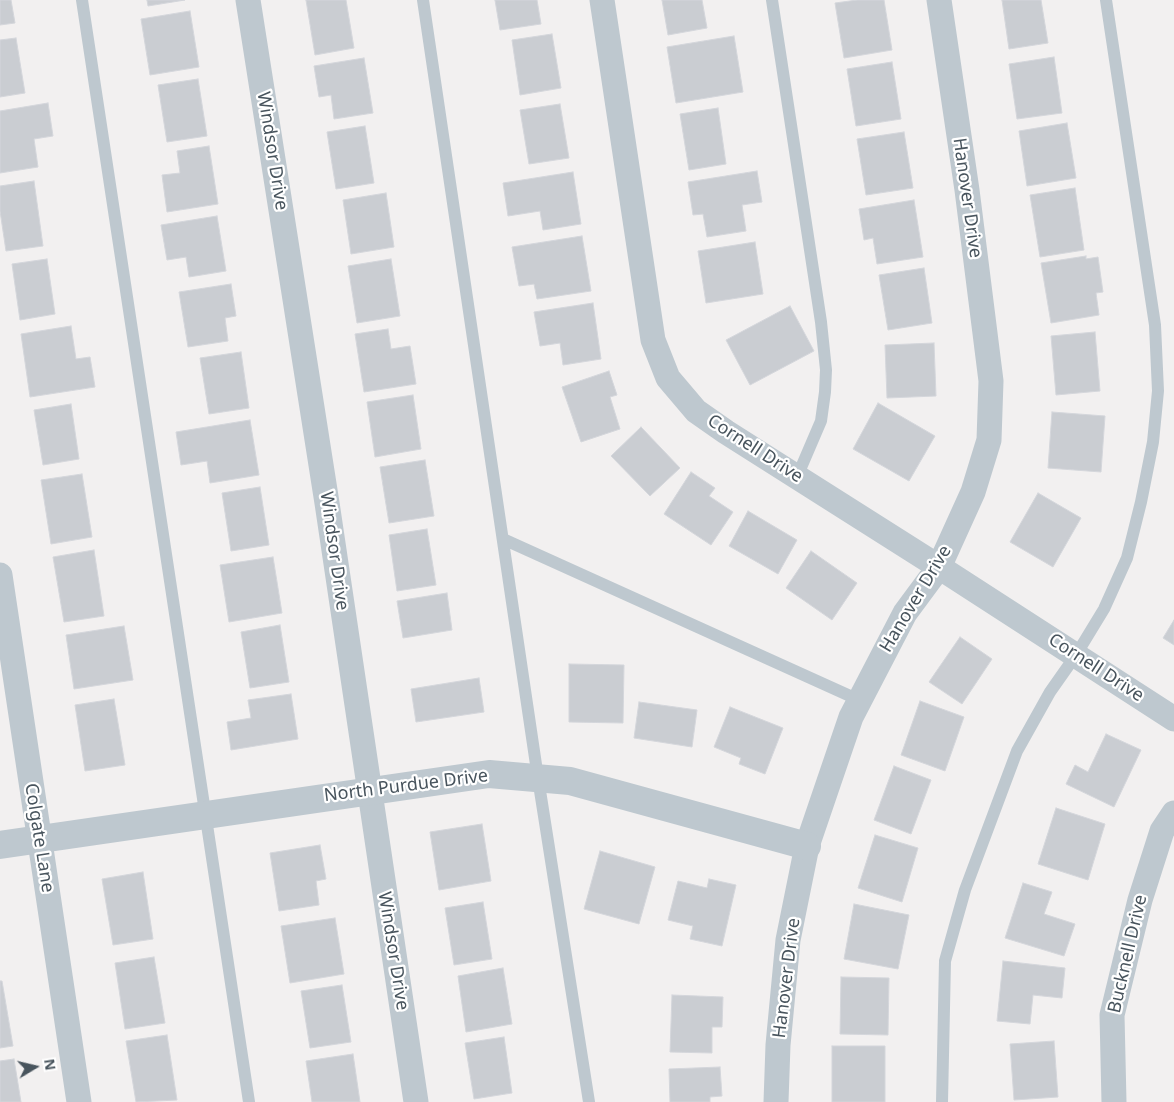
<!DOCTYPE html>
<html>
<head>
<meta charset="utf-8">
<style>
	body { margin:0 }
	#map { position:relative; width:1174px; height:1102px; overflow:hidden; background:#f2f0f0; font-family:"Noto Sans",sans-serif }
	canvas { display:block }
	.north { position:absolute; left:10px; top:1042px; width:50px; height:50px; -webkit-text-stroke:4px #fff; paint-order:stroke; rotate:81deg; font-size:14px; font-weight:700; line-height:20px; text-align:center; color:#48545d }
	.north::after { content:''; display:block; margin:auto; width:18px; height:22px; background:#48545d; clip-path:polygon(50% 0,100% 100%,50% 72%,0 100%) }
</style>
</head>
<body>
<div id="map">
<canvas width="1174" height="1102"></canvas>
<div class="north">N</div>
</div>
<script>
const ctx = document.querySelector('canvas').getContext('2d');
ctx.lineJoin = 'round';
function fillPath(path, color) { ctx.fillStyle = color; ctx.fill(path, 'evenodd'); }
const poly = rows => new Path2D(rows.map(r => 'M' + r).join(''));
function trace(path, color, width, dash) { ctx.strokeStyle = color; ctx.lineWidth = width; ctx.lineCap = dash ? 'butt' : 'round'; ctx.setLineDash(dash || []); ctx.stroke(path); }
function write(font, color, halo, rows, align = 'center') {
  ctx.font = font + ' "Noto Sans",sans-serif'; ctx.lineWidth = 4.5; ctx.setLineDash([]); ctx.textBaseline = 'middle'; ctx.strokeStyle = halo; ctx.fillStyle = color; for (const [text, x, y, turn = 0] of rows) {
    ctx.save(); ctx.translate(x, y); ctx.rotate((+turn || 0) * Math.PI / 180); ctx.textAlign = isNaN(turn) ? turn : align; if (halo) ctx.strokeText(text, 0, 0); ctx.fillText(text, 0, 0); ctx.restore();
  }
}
const building = poly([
	[0,0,11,0,15,23,0,25,0,0],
	[147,0,185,0,148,6,147,0],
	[306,0,346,0,354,48,315,55,306,0],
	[495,0,537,0,541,24,500,30,495,0],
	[662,0,702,0,707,28,668,35,662,0],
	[857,0,884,0,892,50,844,58,835,3,857,0],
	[1002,0,1041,0,1048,43,1009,49,1002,0],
	[190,11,199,67,150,75,141,19,190,11],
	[552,34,561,88,520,95,512,40,552,34],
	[734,36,743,92,676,103,667,47,734,36],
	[16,38,25,93,0,97,0,40,16,38],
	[1054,57,1062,113,1017,119,1009,64,1054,57],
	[364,58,373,113,334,119,331,95,319,97,314,66,364,58],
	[892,62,901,119,856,126,847,69,892,62],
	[198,79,207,136,167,142,158,85,198,79],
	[48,103,53,136,34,139,38,167,0,173,0,111,48,103],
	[560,104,569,158,529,164,520,110,560,104],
	[718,108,726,164,689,170,680,114,718,108],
	[1067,123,1076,178,1027,186,1019,131,1067,123],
	[365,126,374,183,336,189,327,132,365,126],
	[904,132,913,188,866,195,857,139,904,132],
	[209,146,218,204,167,212,162,175,180,173,177,151,209,146],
	[757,171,762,202,742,205,746,231,707,237,703,214,693,215,688,182,757,171],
	[573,172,581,224,543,230,540,211,508,216,503,183,573,172],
	[34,181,43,246,6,251,0,211,0,186,34,181],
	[1075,188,1084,250,1040,257,1030,195,1075,188],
	[386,193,394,247,351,254,343,200,386,193],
	[914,200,923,257,877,264,873,238,864,240,859,209,914,200],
	[217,216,226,271,189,277,186,257,167,260,161,225,217,216],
	[582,236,591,291,537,299,534,284,519,286,512,247,582,236],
	[755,242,763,294,706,303,698,251,755,242],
	[1086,256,1086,259,1098,257,1103,292,1096,293,1099,315,1051,323,1041,263,1086,256],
	[47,259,55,314,20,320,12,264,47,259],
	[391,259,400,316,357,323,348,266,391,259],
	[924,268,932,323,888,330,879,275,924,268],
	[231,284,236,316,225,318,228,341,188,347,179,292,231,284],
	[593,303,601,359,563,365,560,343,540,346,534,312,593,303],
	[790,306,814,351,750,385,726,340,790,306],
	[71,326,76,359,90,357,95,387,30,397,21,334,71,326],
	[388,329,391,349,410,346,416,384,364,392,355,334,388,329],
	[1095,332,1100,391,1056,395,1051,336,1095,332],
	[934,343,936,396,887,398,885,345,934,343],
	[241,352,249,408,209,414,200,358,241,352],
	[609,371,617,395,610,397,620,429,581,442,562,387,609,371],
	[413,395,421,449,375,457,367,402,413,395],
	[878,403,935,436,909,481,853,449,878,403],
	[71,404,79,459,43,465,34,410,71,404],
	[1052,412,1105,416,1101,472,1048,468,1052,412],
	[250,420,259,475,210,483,207,461,181,465,176,432,250,420],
	[641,427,680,468,650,496,611,456,641,427],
	[425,460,434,516,389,523,380,467,425,460],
	[691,472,715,488,709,496,733,512,711,545,664,514,691,472],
	[82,474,92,537,51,544,41,480,82,474],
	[260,487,269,545,231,551,222,493,260,487],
	[1038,493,1081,518,1053,567,1010,542,1038,493],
	[748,511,797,540,778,574,729,546,748,511],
	[427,529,436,585,397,591,389,535,427,529],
	[94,550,104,616,64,622,53,557,94,550],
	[811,551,857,583,832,620,786,588,811,551],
	[273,557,282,613,229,622,220,565,273,557],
	[447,593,452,630,403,638,397,601,447,593],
	[1174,620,1174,645,1163,638,1174,620],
	[280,625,289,682,250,688,241,632,280,625],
	[124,626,133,680,74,689,66,635,124,626],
	[960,637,992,659,962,704,929,682,960,637],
	[569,664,624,665,623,723,569,722,569,664],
	[479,678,484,712,416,722,411,689,479,678],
	[291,694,298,739,231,750,227,722,251,718,248,700,291,694],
	[114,699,125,765,85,771,75,705,114,699],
	[920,701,964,717,945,771,901,755,920,701],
	[639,702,697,710,692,747,634,738,639,702],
	[730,707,783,728,765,774,739,764,741,758,714,747,730,707],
	[1106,734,1141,750,1114,807,1066,784,1075,765,1088,772,1106,734],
	[894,766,931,780,911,834,874,820,894,766],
	[1056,808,1105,824,1088,880,1038,864,1056,808],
	[482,824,491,881,439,890,430,832,482,824],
	[875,835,918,848,902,902,858,888,875,835],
	[320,845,326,879,316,881,319,905,279,911,270,853,320,845],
	[600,851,655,867,639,924,584,909,600,851],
	[143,872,153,939,113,945,102,879,143,872],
	[709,879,736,885,722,946,690,939,693,926,668,920,678,881,707,888,709,879],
	[1023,883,1052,892,1044,914,1075,924,1064,956,1005,938,1023,883],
	[483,902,492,959,454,965,445,908,483,902],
	[854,904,909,915,898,969,844,959,854,904],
	[335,918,344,974,290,983,281,926,335,918],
	[154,957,165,1023,125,1029,115,963,154,957],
	[1003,961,1065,968,1062,998,1033,995,1030,1024,997,1021,1003,961],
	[503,968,512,1024,466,1032,458,976,503,968],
	[841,977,889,978,888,1035,840,1034,841,977],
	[0,981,2,981,13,1046,0,1048,0,981],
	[342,985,351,1042,310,1048,301,991,342,985],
	[672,995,723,997,722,1027,712,1027,712,1053,670,1052,672,995],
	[167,1035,177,1100,136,1102,126,1041,167,1035],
	[504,1037,512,1093,474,1099,465,1043,504,1037],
	[1054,1041,1058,1097,1014,1100,1010,1044,1054,1041],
	[832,1046,885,1046,885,1102,832,1102,832,1046],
	[353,1054,360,1102,312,1102,306,1061,353,1054],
	[14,1059,21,1102,0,1102,0,1061,14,1059],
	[720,1067,722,1096,710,1097,710,1102,670,1102,669,1069,720,1067]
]);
fillPath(building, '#cacdd2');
trace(building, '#d4d6db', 1);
trace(poly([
	[82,0,249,1102],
	[423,0,538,778,589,1102],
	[772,0,821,322,826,370,825,392,821,421,797,477],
	[503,539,859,700],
	[942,1102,945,961,965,890,1017,751,1050,692,1076,655,1104,609,1127,558,1141,502,1153,442,1158,391,1155,325,1106,0]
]), '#bec8cf', 12);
trace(poly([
	[248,0,327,503,416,1102],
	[602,0,653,340,668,378,696,411,726,432,939,567,1174,719],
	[0,575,79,1102],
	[776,1102,778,1045,788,940,807,846,851,717,905,613,939,567,973,492,989,440,991,381,967,190,939,0],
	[1114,1102,1112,1015,1140,900,1162,831,1174,813]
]), '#bec8cf', 25);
trace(poly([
	[0,845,489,774,570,781,807,846]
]), '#bec8cf', 28);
write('18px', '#48545d', '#fff', [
	["Windsor Drive",272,151,81],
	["Hanover Drive",967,198,82],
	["Cornell Drive",755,449,33],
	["Windsor Drive",334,551,82],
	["Hanover Drive",916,599,-59],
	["Cornell Drive",1096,668,33],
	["North Purdue Drive",406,786,-7],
	["Colgate Lane",39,838,81],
	["Windsor Drive",393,951,81],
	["Bucknell Drive",1128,954,-77],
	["Hanover Drive",787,978,-83]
]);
</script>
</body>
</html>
